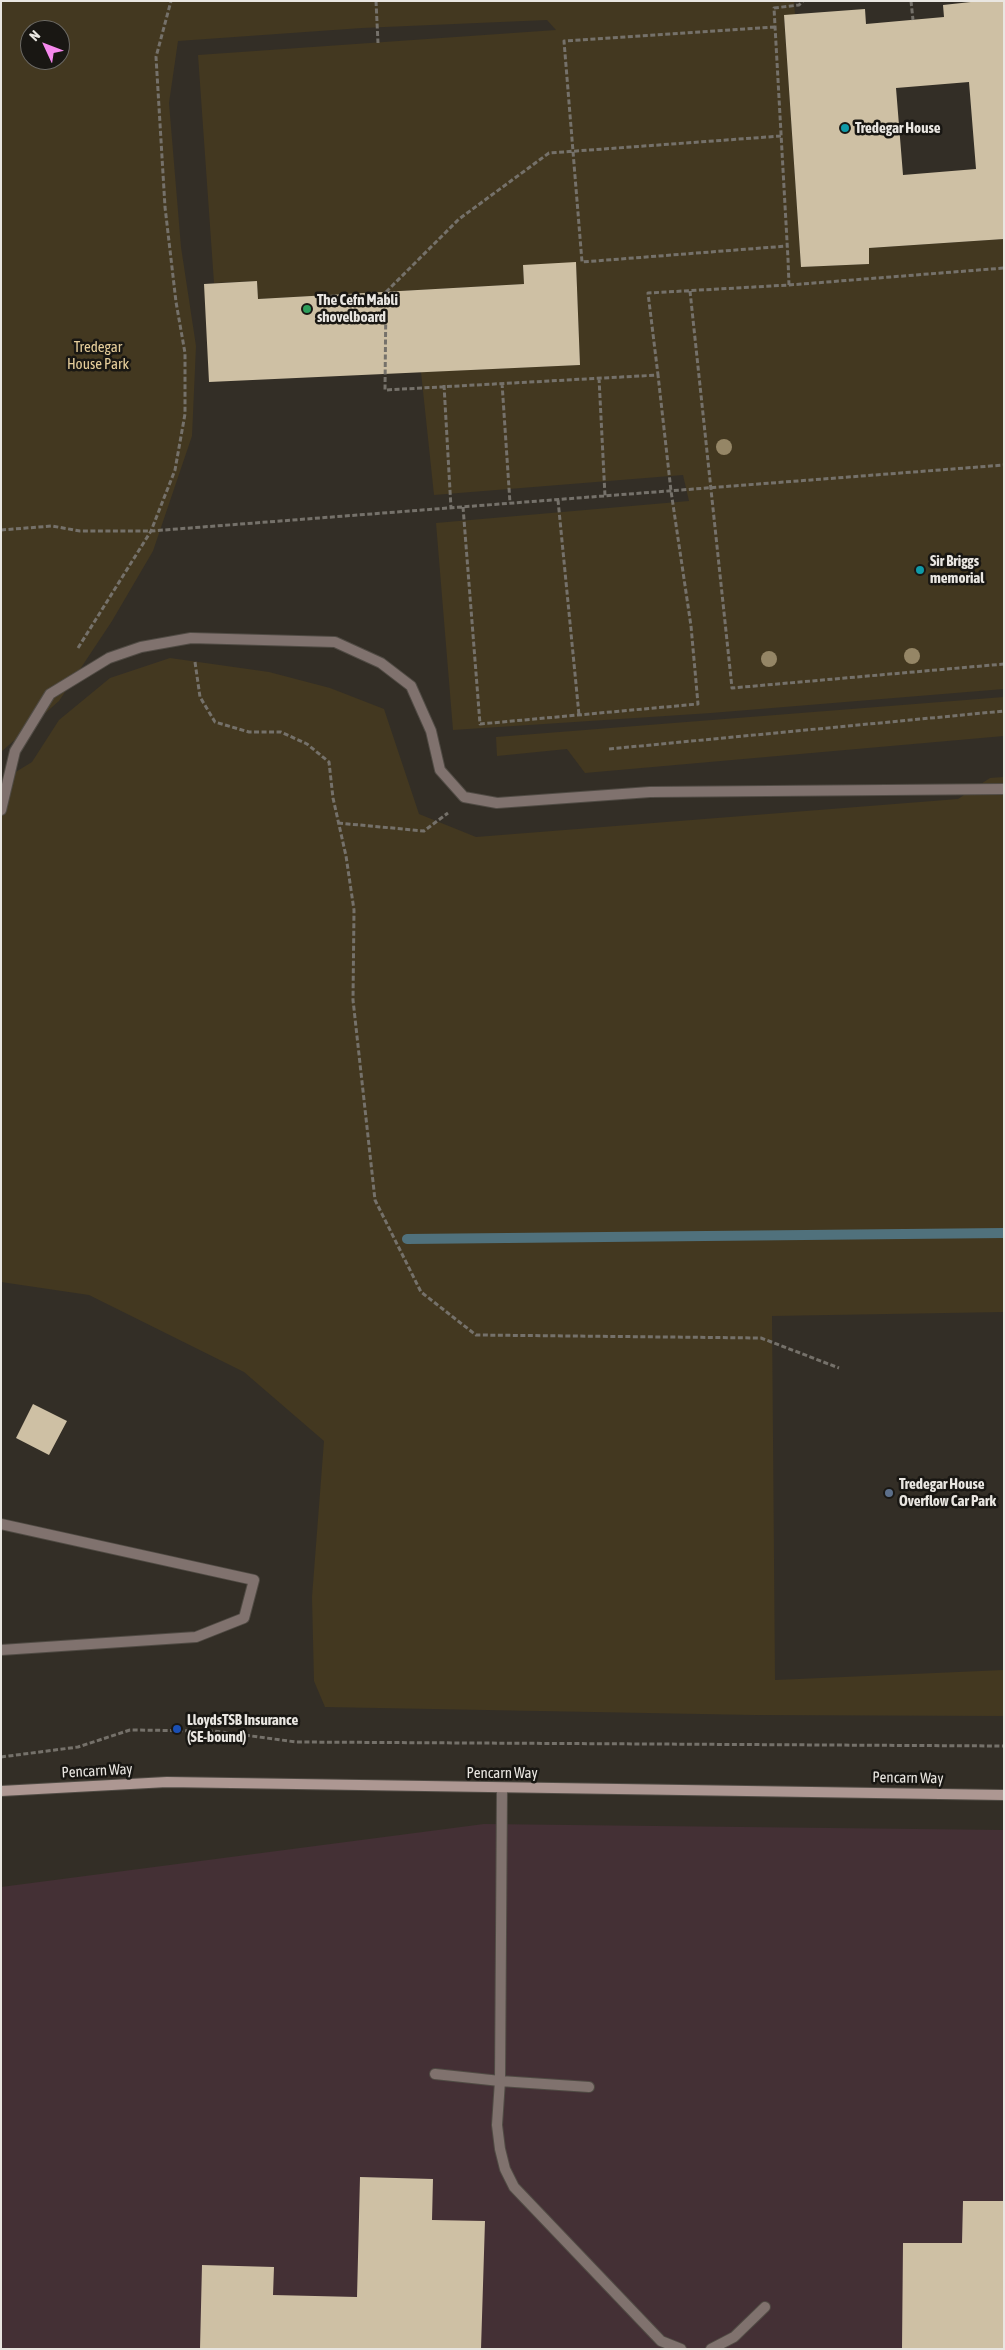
<!DOCTYPE html>
<html>
<head>
<meta charset="utf-8">
<style>
	body { margin:0 }
	#map { position:relative; width:1005px; height:2350px; overflow:hidden; background:#332e26; font-family:"Asap Condensed",sans-serif }
	canvas { display:block }
	.frame { position:absolute; inset:0; border:2px solid #e9e6e1; pointer-events:none }
	.north { position:absolute; left:20px; top:20px; width:50px; height:50px; box-sizing:border-box; background:#191713; border:1px solid #6c6a65; border-radius:50%; rotate:313deg; font-size:14px; font-weight:700; line-height:20px; text-align:center; color:#e9e6e1 }
	.north::after { content:''; display:block; margin:auto; width:18px; height:22px; background:#f689ed; clip-path:polygon(50% 0,100% 100%,50% 72%,0 100%) }
</style>
</head>
<body>
<div id="map">
<canvas width="1005" height="2350"></canvas>
<div class="frame"></div>
<div class="north">N</div>
</div>
<script>
const ctx = document.querySelector('canvas').getContext('2d');
ctx.lineJoin = 'round';
function fillPath(path, color) { ctx.fillStyle = color; ctx.fill(path, 'evenodd'); }
const poly = rows => new Path2D(rows.map(r => 'M' + r).join(''));
function trace(path, color, width, dash) { ctx.strokeStyle = color; ctx.lineWidth = width; ctx.lineCap = dash ? 'butt' : 'round'; ctx.setLineDash(dash || []); ctx.stroke(path); }
function write(font, color, halo, rows, align = 'center') {
  ctx.font = font + ' "Asap Condensed",sans-serif'; ctx.lineWidth = 5; ctx.setLineDash([]); ctx.textBaseline = 'middle'; ctx.strokeStyle = halo; ctx.fillStyle = color; for (const [text, x, y, turn = 0] of rows) {
    ctx.save(); ctx.translate(x, y); ctx.rotate((+turn || 0) * Math.PI / 180); ctx.textAlign = isNaN(turn) ? turn : align; if (halo) ctx.strokeText(text, 0, 0); ctx.fillText(text, 0, 0); ctx.restore();
  }
}
fillPath(poly([
	[484,1824,1004,1830,1004,2349,1,2349,1,1887]
]), '#443035');
fillPath(poly([
	[1,1,794,1,795,15,784,17,801,267,869,264,869,248,1004,239,1004,689,711,713,453,730,436,523,689,501,683,475,434,495,421,372,580,365,576,263,523,266,524,284,258,299,257,281,214,283,198,55,556,30,547,20,362,28,178,41,169,103,181,247,196,346,192,436,153,551,112,621,59,701,1,752],
	[30,30,60,30,60,60,30,60],
	[170,658,269,672,330,688,384,709,419,814,476,837,958,799,990,778,1004,777,1004,1312,772,1316,775,1680,1004,1670,1004,1716,754,1715,325,1707,314,1681,312,1597,324,1441,244,1372,89,1295,1,1282,1,781,32,762,59,720,110,678],
	[1004,697,1004,736,585,773,567,749,497,756,496,737]
]), '#433820');
trace(poly([
	[407,1239,1004,1233]
]), '#50717c', 10);
fillPath(poly([
	[980,1,1004,1,1004,239,869,248,869,264,801,267,784,15,865,9,866,24,944,17,943,5],
	[969,82,976,169,903,175,896,88],
	[576,262,580,365,209,382,204,284,257,281,258,299,524,284,523,265],
	[33,1404,67,1421,49,1455,16,1438],
	[360,2177,433,2179,432,2220,485,2221,481,2349,200,2349,202,2265,274,2267,273,2295,357,2297],
	[963,2201,1004,2201,1004,2349,902,2349,903,2243,962,2243]
]), '#cec0a4');
const lane = poly([
	[1,810,15,751,50,694,109,658,141,647,191,638,335,642,381,663,411,686,431,731,440,770,464,797,497,803,650,792,1004,789],
	[1,1524,254,1580,244,1618,196,1637,1,1650],
	[502,1788,500,2081,589,2087],
	[435,2074,500,2081,497,2125,500,2149,505,2169,514,2187,661,2341,681,2349],
	[711,2349,734,2337,765,2307]
]);
const secondary = poly([
	[1,1791,167,1782,1004,1795]
]);
trace(lane, '#504b44', 12);
trace(secondary, '#504b44', 12);
trace(poly([
	[376,1,378,43],
	[911,1,913,20],
	[775,27,564,41,582,262,787,246],
	[781,136,549,153,459,219,386,292,385,390,658,375,648,293,789,285,788,259,774,8,799,5,803,1],
	[789,285,1004,268],
	[690,291,732,688,1004,664],
	[599,378,605,496],
	[502,383,510,503],
	[444,385,451,508],
	[558,500,579,715],
	[463,507,480,724,698,704,691,626,671,491,658,375],
	[1,530,52,526,80,531,151,531,1004,465],
	[78,648,151,531,175,470,185,414,185,353,176,302,165,207,156,57,171,1],
	[195,662,200,697,215,722,249,732,281,732,307,744,329,762,333,798,346,856,354,910,353,1000,375,1200,421,1292,476,1335,761,1338,839,1368],
	[609,749,1004,711],
	[338,823,424,831,448,813],
	[1,1757,78,1747,130,1730,214,1731,296,1742,1004,1746]
]), '#75716a', 3, [5, 2.5]);
trace(lane, '#80726e', 10);
trace(secondary, '#ad9792', 10);
ctx.fillStyle = '#958666';
for (const [x, y] of [
	[724,447],
	[912,656],
	[769,659]
]) { ctx.beginPath(); ctx.arc(x, y, 8, 0, 2 * Math.PI); ctx.fill(); }
for (const [x, y, r, color] of [
	[845,128,5,"#0f9aa8"],
	[307,309,5,"#2e9e5b"],
	[920,570,5,"#0f9aa8"],
	[889,1493,5,"#5c6f8a"],
	[177,1729,5,"#1a4fb4"]
]) { const dot = new Path2D(); dot.arc(x, y, r, 0, 2 * Math.PI); ctx.fillStyle = color; ctx.fill(dot); trace(dot, '#191713', 2); }
write('bold 15px', '#e9e6e1', '#191713', [
	["Tredegar House",855,128],
	["The Cefn Mabli",317,300],
	["shovelboard",317,317],
	["Sir Briggs",930,561],
	["memorial",930,578],
	["Tredegar House",899,1484],
	["Overflow Car Park",899,1501],
	["LloydsTSB Insurance",187,1720],
	["(SE-bound)",187,1737]
], 'left');
write('15px', '#e6ce9b', '#191713', [
	["Tredegar",98,347],
	["House Park",98,364]
]);
write('15px', '#e9e6e1', '#191713', [
	["Pencarn Way",97,1771,-3],
	["Pencarn Way",502,1773],
	["Pencarn Way",908,1778,1]
]);
</script>
</body>
</html>
